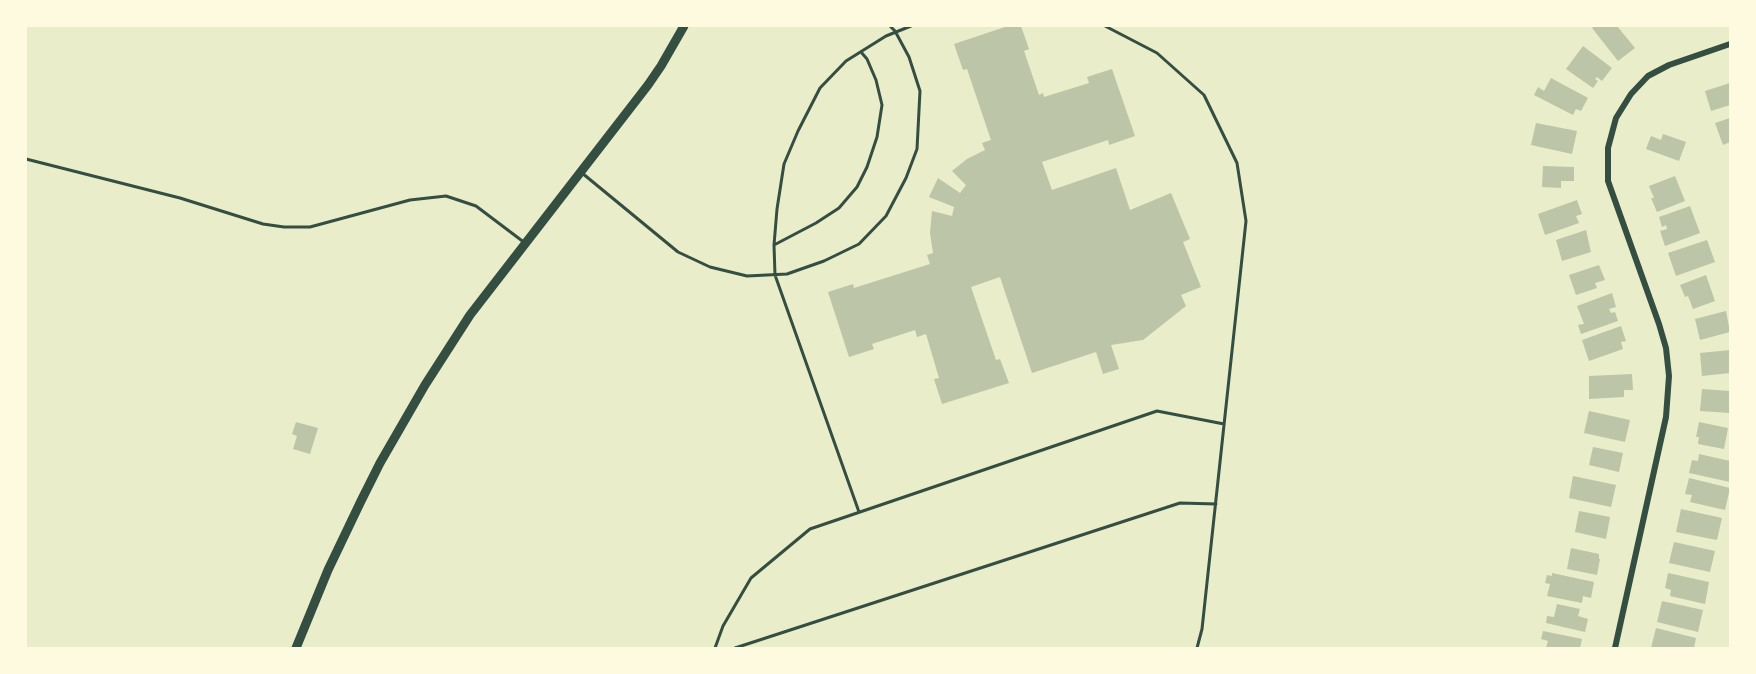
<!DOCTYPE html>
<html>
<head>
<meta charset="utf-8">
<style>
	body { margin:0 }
	#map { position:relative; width:1756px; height:674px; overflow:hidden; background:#e9edc9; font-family:"Noto Sans",sans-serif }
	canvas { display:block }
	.frame { position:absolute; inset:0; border:27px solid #fefae0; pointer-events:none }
</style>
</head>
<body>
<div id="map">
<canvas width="1756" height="674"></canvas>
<div class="frame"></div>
</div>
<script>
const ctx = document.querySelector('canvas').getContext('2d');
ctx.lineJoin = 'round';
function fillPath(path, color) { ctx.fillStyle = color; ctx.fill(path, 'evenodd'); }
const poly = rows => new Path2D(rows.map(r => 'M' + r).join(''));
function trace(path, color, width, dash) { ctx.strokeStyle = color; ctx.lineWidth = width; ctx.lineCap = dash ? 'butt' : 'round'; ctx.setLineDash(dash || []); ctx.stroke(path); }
fillPath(poly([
	[1008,26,1021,26,1029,49,1024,51,1039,95,1043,93,1044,97,1089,83,1087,77,1112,69,1135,136,1109,145,1108,140,1042,162,1052,190,1116,168,1130,210,1171,193,1190,239,1183,242,1201,287,1181,295,1186,306,1143,340,1111,345,1119,369,1103,374,1096,352,1032,373,1000,277,971,287,996,360,1000,359,1009,383,942,404,934,379,939,378,926,334,917,337,915,330,872,344,874,349,849,357,828,292,853,284,854,288,930,264,927,255,933,253,930,233,932,211,952,216,954,207,929,197,938,178,960,193,966,185,952,171,967,159,985,150,982,143,991,140,967,69,963,70,954,44],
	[1595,26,1617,26,1635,48,1618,61,1592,28],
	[1583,46,1612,68,1602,81,1597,77,1595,79,1598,81,1593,88,1566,69],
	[1551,78,1588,98,1581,111,1576,109,1573,115,1534,95,1538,87,1544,91],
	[1730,83,1730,105,1711,111,1705,91],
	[1730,118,1730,142,1723,145,1715,123],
	[1536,123,1577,131,1572,154,1531,145],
	[1663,134,1686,142,1679,161,1646,149,1651,136,1661,140],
	[1543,166,1574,167,1574,181,1561,181,1561,188,1542,187],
	[1675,176,1685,201,1657,212,1651,198,1654,198,1649,186],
	[1577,200,1582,214,1576,216,1579,223,1545,235,1538,214],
	[1690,206,1700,233,1665,246,1660,231,1667,229,1666,225,1662,227,1659,217],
	[1586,230,1591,252,1562,261,1556,240],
	[1707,240,1715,262,1676,276,1668,253],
	[1599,265,1605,280,1595,283,1597,288,1576,295,1569,275],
	[1706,275,1715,301,1693,309,1688,296,1685,297,1680,285],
	[1612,293,1616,307,1609,309,1611,313,1615,312,1618,321,1581,334,1578,325,1584,324,1577,306],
	[1726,311,1730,332,1700,340,1695,319],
	[1621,326,1626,341,1621,342,1623,349,1589,361,1582,340],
	[1730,350,1730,373,1702,376,1700,353],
	[1632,374,1633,390,1624,390,1624,397,1589,399,1589,376],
	[1702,389,1730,391,1730,413,1700,411],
	[1589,411,1630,420,1625,442,1584,433],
	[296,422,318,428,310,454,293,449,297,436,292,434],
	[1699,422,1728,428,1724,449,1698,444,1699,437,1696,437],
	[1593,447,1623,453,1619,472,1589,465],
	[1699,454,1730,461,1730,482,1689,473,1692,460,1698,461],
	[1573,476,1616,485,1611,507,1569,498],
	[1689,478,1730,488,1725,510,1690,502,1692,495,1685,494],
	[1681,509,1722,518,1717,540,1676,532],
	[1579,511,1610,517,1606,539,1575,532],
	[1674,542,1715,551,1710,572,1669,563],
	[1571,548,1599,554,1599,559,1600,559,1597,575,1567,569],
	[1552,573,1594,582,1591,598,1583,596,1582,603,1547,596,1550,584,1545,583,1547,575,1552,576],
	[1668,573,1709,582,1705,604,1670,596,1671,590,1665,588],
	[1662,601,1703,610,1698,632,1657,622],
	[1557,604,1580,609,1578,616,1588,619,1585,632,1546,623,1547,616,1554,617],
	[1656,628,1696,638,1694,648,1651,648],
	[1543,631,1582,639,1580,648,1546,648,1548,641,1541,639]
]), '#bcc5a7');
trace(poly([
	[1105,26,1157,53,1204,95,1237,163,1246,221,1202,629,1197,648],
	[26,159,180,198,263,224,284,227,310,227,410,200,446,196,476,206,525,243],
	[582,173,678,252,710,267,747,276,787,274,824,261,859,244,886,216,906,178,917,149,920,91,909,57,895,31,890,26],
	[774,245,816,223,839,208,857,187,867,167,877,137,882,105,876,80,867,59,861,52],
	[859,512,775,275,774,245,777,209,784,164,798,131,820,88,846,61,886,36,911,26],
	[715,648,723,626,751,578,810,529,1157,411,1224,424],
	[735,648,1180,503,1216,504]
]), '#344e41', 3);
trace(poly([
	[1615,648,1666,417,1669,376,1666,348,1659,324,1608,181,1608,148,1616,118,1631,94,1648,76,1669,65,1730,44]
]), '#344e41', 6);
trace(poly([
	[296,648,328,570,361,501,380,463,425,385,470,315,648,85,661,66,684,26]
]), '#344e41', 9);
</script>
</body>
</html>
